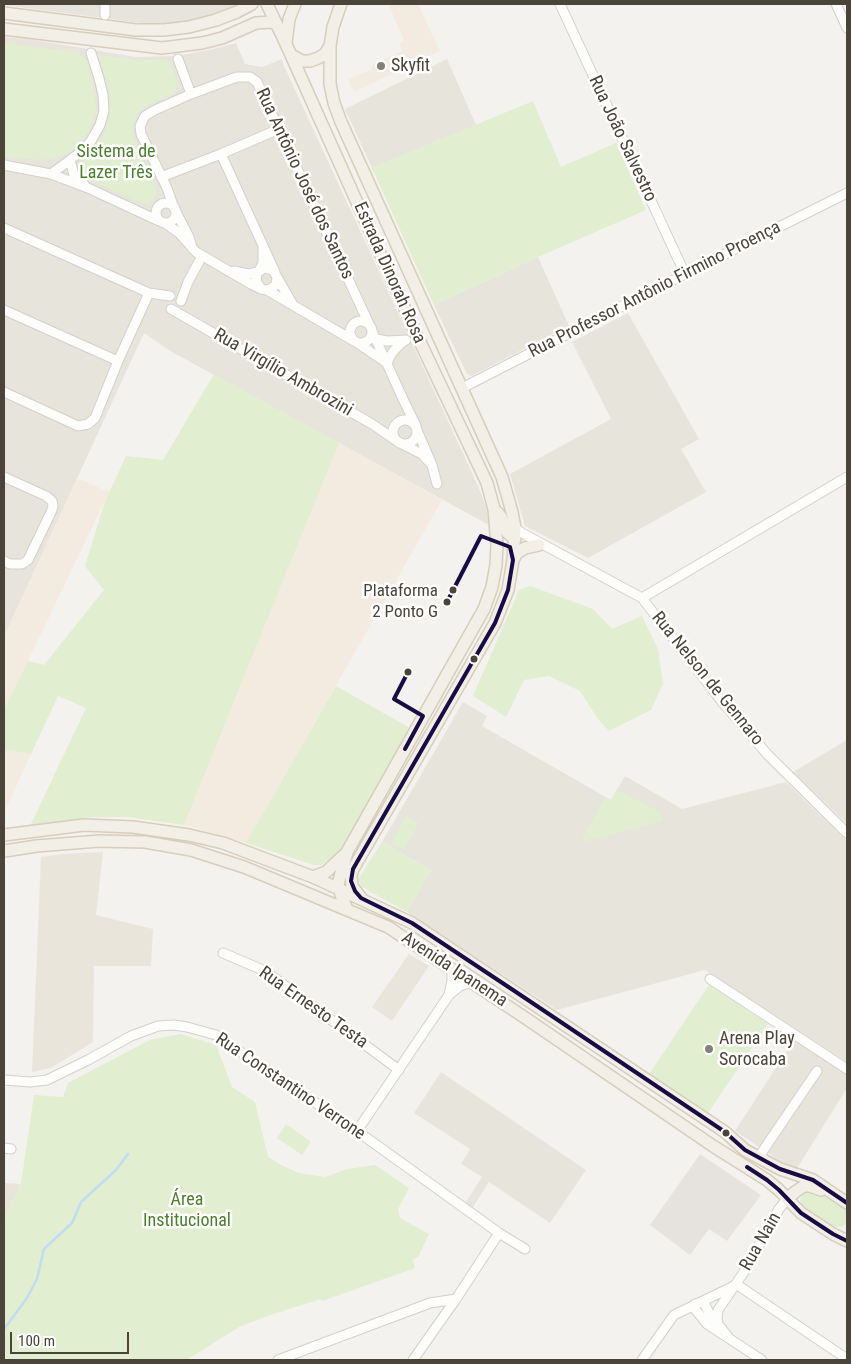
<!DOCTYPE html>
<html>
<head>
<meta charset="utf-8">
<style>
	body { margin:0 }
	#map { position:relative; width:851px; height:1364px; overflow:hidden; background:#f4f2ee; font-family:"Roboto Condensed",sans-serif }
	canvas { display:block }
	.frame { position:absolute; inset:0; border:5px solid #4b4439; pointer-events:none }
	.scale { position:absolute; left:10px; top:1332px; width:119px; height:22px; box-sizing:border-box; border:2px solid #4b4439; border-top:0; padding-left:6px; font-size:15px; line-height:18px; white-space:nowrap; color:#4b4439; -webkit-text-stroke:4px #fff; paint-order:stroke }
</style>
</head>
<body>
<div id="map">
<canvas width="851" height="1364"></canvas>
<div class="frame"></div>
<div class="scale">100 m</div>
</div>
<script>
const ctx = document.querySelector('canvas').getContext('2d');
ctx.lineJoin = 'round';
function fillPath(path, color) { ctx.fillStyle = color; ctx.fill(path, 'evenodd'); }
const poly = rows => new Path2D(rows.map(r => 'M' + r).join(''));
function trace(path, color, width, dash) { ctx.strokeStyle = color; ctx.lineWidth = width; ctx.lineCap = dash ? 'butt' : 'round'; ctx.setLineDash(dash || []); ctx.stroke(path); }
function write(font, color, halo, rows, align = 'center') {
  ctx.font = font + ' "Roboto Condensed",sans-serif'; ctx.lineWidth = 5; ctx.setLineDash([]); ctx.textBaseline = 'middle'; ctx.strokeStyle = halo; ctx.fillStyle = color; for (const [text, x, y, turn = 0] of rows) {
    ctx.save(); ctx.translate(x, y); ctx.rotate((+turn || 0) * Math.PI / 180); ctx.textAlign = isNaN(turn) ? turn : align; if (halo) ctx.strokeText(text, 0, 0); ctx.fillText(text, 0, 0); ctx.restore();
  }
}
fillPath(poly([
	[4,4,240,4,232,8,206,16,182,22,163,24,141,23,4,5],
	[4,37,29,39,135,57,176,56,214,49,236,43,245,64,262,67,282,59,284,66,478,486,487,509,489,525,172,352,144,333,4,637],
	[447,59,476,125,372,168,345,109],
	[538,257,569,326,471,376,467,374,434,305],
	[628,313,699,439,681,449,706,492,588,558,525,526,510,474,611,419,572,342],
	[463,702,487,716,482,726,611,800,625,776,682,809,786,782,847,841,847,1062,705,970,557,1010,407,912,431,870,382,842],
	[847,740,847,824,793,772],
	[794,1040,847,1074,847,1088,796,1170,788,1166,735,1131],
	[441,1072,586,1170,550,1223,489,1182,471,1210,464,1205,482,1177,461,1164,470,1149,414,1113]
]), '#e7e4dc');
fillPath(poly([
	[391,4,418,4,440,51,354,92,348,80,372,69,371,66,402,51,399,43,404,40,389,6],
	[339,443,442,500,246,843,184,825],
	[77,478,109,492,4,711,4,637],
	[7,750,31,754,4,813,4,755]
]), '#f3ebdf');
fillPath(poly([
	[103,852,96,915,153,929,151,966,94,966,93,1042,51,1068,32,1072,41,857,63,854],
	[409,954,429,966,392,1021,372,1007],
	[4,1183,21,1184,4,1221]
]), '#eae5da');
fillPath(poly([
	[4,43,80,53,86,61,95,93,96,109,91,128,85,137,68,154,42,160,4,157],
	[103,55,135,60,169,60,178,82,177,89,174,93,150,104,138,112,133,124,133,136,156,188,156,195,153,200,149,203,140,203,86,178,82,174,80,169,81,164,93,152,107,128,110,105,110,93,100,60],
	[533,101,561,167,616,143,646,210,538,257,434,305,372,168],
	[214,374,339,443,184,825,126,817,90,817,30,826,86,708,58,696,31,754,7,750,4,755,4,710,28,661,44,665,104,590,85,566,104,504,126,456,163,460],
	[530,586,593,609,612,629,642,616,658,649,663,684,651,710,609,731,598,719,580,691,549,676,524,680,506,717,473,696,519,590],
	[336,686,410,728,341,850,325,863,321,865,314,865,246,843],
	[617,790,660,812,663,817,662,821,584,842,582,840,583,837,605,797,611,800],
	[406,816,419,823,404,850,391,843],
	[382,842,431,870,407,912,362,887,359,882,359,878],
	[709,985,768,1024,708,1113,649,1074],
	[180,1034,216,1045,232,1087,255,1102,268,1157,281,1165,299,1173,325,1177,347,1169,375,1165,409,1188,398,1209,400,1218,429,1234,418,1257,413,1259,415,1268,322,1301,321,1299,270,1315,239,1327,188,1359,188,1360,4,1360,4,1221,21,1184,34,1095,63,1097,68,1083,150,1040],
	[286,1124,311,1142,302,1155,277,1138],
	[810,1190,818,1191,846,1207,847,1223,843,1226,832,1228,804,1209,801,1204,800,1199,804,1193]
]), '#e1eecf');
fillPath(poly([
	[700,1154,761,1195,727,1241,709,1229,690,1255,650,1225]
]), '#e6e3df');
trace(poly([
	[4,1329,27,1298,37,1279,44,1249,72,1223,81,1202,116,1170,128,1154]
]), '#c0ddf1', 2.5);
const minor = poly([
	[560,4,685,274],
	[836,4,847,28],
	[105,15,105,4],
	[178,59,191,94],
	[221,154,275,272],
	[70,160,74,175,84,184],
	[4,165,51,174,70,160,83,150,91,141,100,125,104,111,103,95,99,78,91,53],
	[51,174,88,188,159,221],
	[161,177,221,154,279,129],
	'156 213a10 10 0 1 1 20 0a10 10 0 1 1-20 0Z',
	[165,223,179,233,196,252,251,284,261,289,267,290,270,289,276,285,277,277,273,270,264,268,257,273,256,281,261,289],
	[4,228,149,293,170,296],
	[192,248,189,237,174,208,167,188,141,134,140,126,145,116,155,110,191,94,237,77,250,77,257,82,369,324],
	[234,271,249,274,259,271,263,263,263,248],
	[277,277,293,305],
	[267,290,354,341],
	[181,301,188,282,202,256],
	[171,309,372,424,397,441],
	[4,310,118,361],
	'350 332a11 11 0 1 1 22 0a11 11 0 1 1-22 0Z',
	[372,331,403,399,416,426],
	[376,339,387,341,406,340,400,344,392,353,387,363],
	[356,342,387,363],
	[462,388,685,274,847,193],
	[4,392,78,426,88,424,95,418,118,361,149,293],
	'393 432a12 12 0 1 1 24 0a12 12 0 1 1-24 0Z',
	[417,430,432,465,437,484],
	[402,444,422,454,430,463],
	[4,477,46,496,52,501,53,506,52,510,28,560,22,564,10,564,4,561],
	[515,528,522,533,642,598,723,703,768,755,847,833],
	[642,598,847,477],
	[223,953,265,971,399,1070],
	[710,979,847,1069],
	[449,995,452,981,452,970],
	[4,1080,30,1082,47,1080,88,1060,131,1036,158,1026,174,1025,187,1027,216,1035,357,1131,499,1233,525,1249],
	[357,1131,449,995,460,986,471,982],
	[4,1148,11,1149],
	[758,1158,817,1071],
	[736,1284,847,1359],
	[703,1301,716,1326],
	[695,1304,695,1309,707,1324,762,1360],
	[729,1338,718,1324,717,1318,718,1310,744,1272,779,1209,787,1199],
	[278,1360,430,1303,456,1299],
	[413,1360,456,1299,499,1233],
	[642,1360,674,1315,734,1286]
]);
const major = poly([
	[267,4,286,44,413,327,487,483,494,509,497,545,496,565,492,587,484,609,347,852,338,884,342,898,347,909],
	[341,4,333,27,330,46,330,84,334,103,341,122,502,477,512,512,515,528,513,560,508,590,495,623,353,869,351,876,352,886,361,898],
	[4,13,136,30,164,30,189,27,216,20,237,12,252,4],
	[4,29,162,48,202,43,222,38,256,23,271,22,276,24],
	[286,43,289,19,295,4],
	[291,55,302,61,310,61,318,58,325,54,330,46],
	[497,512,501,517,507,532,515,539],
	[513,560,517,553,525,548,539,545],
	[4,835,84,825,133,827,189,835,223,843,313,877,412,923,725,1132,745,1150,780,1169,813,1180,847,1203],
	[4,851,37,846,99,841,145,842,191,850,244,867,388,927,521,1015,713,1146,767,1180,779,1190,801,1213,833,1234,847,1241],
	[313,877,326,872,344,855],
	[787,1199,795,1192,804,1186,810,1186,821,1190]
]);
trace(minor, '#d2d0cb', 11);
trace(major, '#d6cebb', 14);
trace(minor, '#fdfdfc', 9);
trace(major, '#f2efe6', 11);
trace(poly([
	[447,602,481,536,510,547,513,560,508,590,495,623,353,869,351,881,355,891,361,898,412,923,516,992,725,1132,745,1150,780,1169,813,1180,847,1203],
	[405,749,423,716,394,699,408,672],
	[747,1167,767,1180,779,1190,801,1213,833,1234,847,1241]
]), '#170c46', 4);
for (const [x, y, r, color] of [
	[381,66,5,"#868178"],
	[453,590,4.5,"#4b4439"],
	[447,602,4.5,"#4b4439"],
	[474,659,4.5,"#4b4439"],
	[408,672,4.5,"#4b4439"],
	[709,1049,5,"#868178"],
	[726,1133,4.5,"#4b4439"]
]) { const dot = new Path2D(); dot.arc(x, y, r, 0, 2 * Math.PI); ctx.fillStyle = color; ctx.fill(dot); trace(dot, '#fff', 2); }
write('17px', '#4b4439', '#fff', [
	["Plataforma",438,592],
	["2 Ponto G",438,613]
], 'right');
write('18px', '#4b4439', '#fff', [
	["Skyfit",391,66],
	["Arena Play",719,1039],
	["Sorocaba",719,1060]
], 'left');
write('18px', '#4b4439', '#fff', [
	["Rua João Salvestro",622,139,65],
	["Rua Antônio José dos Santos",304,184,65],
	["Estrada Dinorah Rosa",389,273,66],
	["Rua Professor Antônio Firmino Proença",655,290,-27],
	["Rua Virgílio Ambrozini",283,373,30],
	["Rua Nelson de Gennaro",707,679,51],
	["Avenida Ipanema",454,970,33],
	["Rua Ernesto Testa",313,1008,35],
	["Rua Constantino Verrone",290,1087,34],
	["Rua Nain",761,1242,-60]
]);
write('18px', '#4a7f2a', '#fff', [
	["Sistema de",116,152],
	["Lazer Três",116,173],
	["Área",187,1200],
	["Institucional",187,1221]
]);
</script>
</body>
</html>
